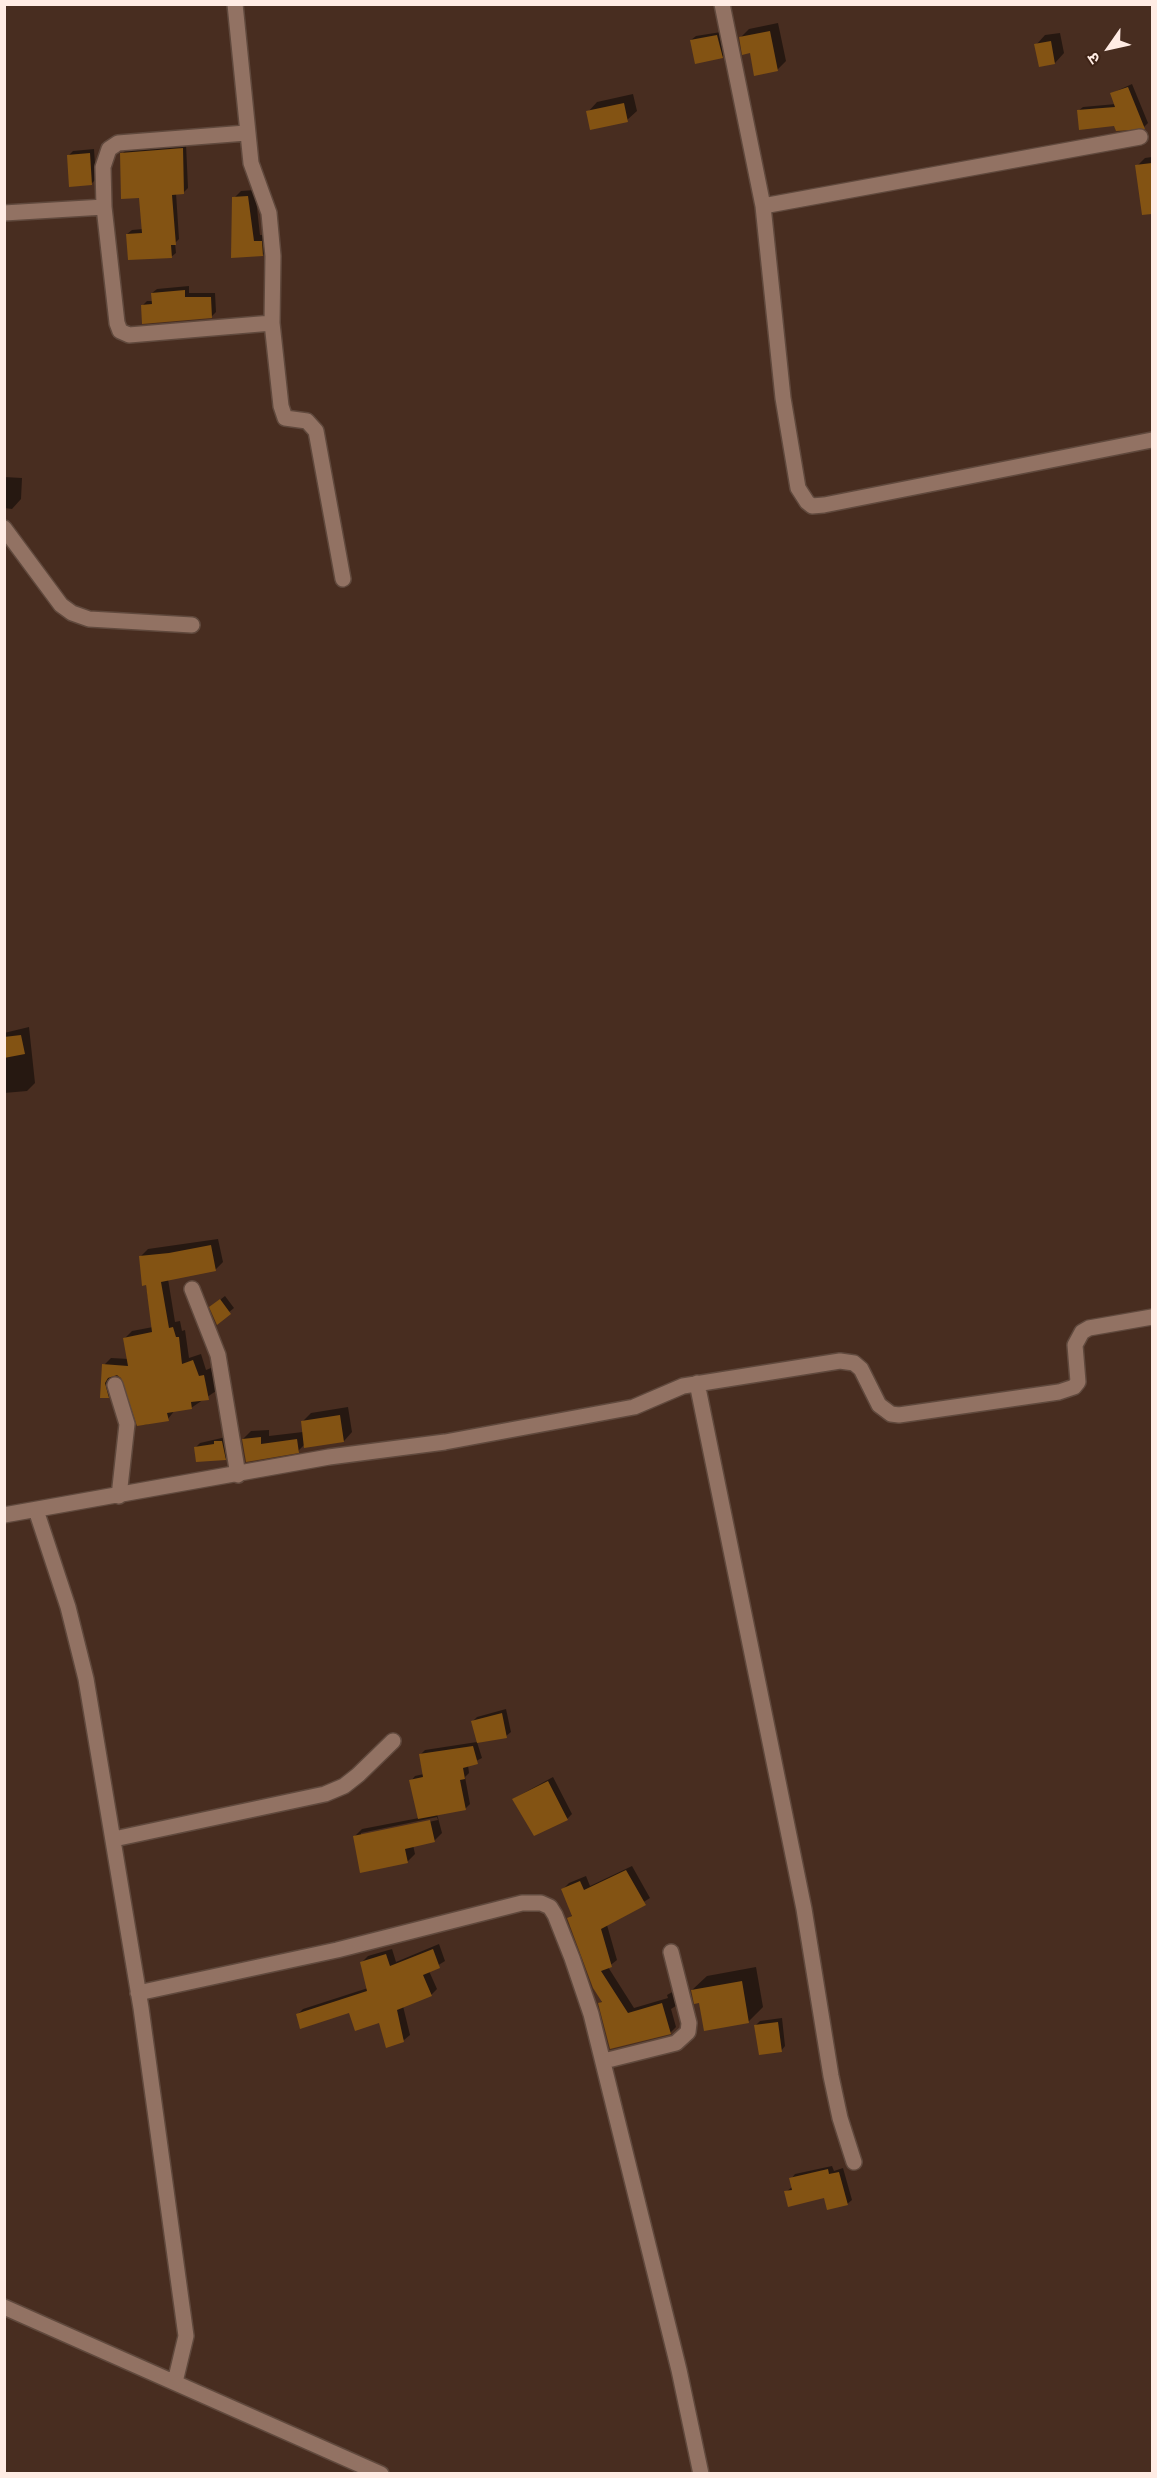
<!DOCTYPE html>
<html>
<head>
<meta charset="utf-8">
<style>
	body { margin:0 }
	#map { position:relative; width:1157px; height:2478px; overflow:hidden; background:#482d20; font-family:Cabin,"Noto Sans Devanagari",sans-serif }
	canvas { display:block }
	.frame { position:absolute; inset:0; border:6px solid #ffece4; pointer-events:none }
	.north { position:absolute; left:1079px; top:18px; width:60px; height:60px; -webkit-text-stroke:4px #3e2316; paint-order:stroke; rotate:236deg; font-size:16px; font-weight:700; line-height:24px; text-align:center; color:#ffece4 }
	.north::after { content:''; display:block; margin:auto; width:21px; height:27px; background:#ffece4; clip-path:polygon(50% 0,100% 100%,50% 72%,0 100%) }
</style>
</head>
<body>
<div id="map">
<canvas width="1157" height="2478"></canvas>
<div class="frame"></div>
<div class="north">उ</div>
</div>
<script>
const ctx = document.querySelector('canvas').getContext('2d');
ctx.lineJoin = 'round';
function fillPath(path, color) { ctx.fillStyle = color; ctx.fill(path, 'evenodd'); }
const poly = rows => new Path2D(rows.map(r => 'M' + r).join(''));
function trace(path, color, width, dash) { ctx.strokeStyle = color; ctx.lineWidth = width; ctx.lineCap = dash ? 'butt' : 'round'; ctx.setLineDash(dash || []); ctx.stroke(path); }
fillPath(poly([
	[778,23,786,61,777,70,751,51,740,38,749,29],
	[721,32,727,53,722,57,691,40,696,36],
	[1060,33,1064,53,1055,63,1036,45,1045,35],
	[1132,84,1148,123,1144,127,1115,124,1078,111,1083,107,1116,104,1112,93],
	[633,94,637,111,627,120,588,112,597,102],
	[186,144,188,188,184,192,176,193,179,239,175,243,176,253,171,257,127,234,132,230,143,229,141,196,123,153,127,149],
	[94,149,96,179,91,184,68,156,73,151],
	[1152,157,1152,191,1141,192,1137,166,1145,158],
	[255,190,260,235,268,235,269,248,263,255,233,257,234,198,241,191],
	[189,286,189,293,215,293,216,312,211,317,142,306,147,301,153,301,152,293,157,289],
	[4,477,22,478,21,499,12,509,4,508],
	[29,1027,35,1083,27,1091,4,1093,4,1033],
	[218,1239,223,1262,216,1269,168,1279,175,1322,180,1321,182,1331,185,1330,189,1358,201,1354,206,1370,211,1368,216,1391,191,1408,175,1410,168,1419,144,1425,122,1376,112,1375,115,1390,108,1397,102,1397,104,1365,111,1358,129,1359,125,1338,132,1331,153,1327,141,1256,148,1249],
	[225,1296,234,1308,217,1322,216,1303],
	[348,1407,352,1432,344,1441,305,1444,298,1451,247,1460,243,1439,251,1431,269,1430,269,1436,303,1432,302,1422,311,1413],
	[226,1437,229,1454,225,1459,196,1447,200,1443],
	[506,1709,511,1732,506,1736,473,1721,477,1717],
	[477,1742,482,1758,468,1765,469,1773,465,1777,470,1804,466,1808,437,1814,442,1833,434,1841,413,1845,415,1854,408,1861,362,1871,354,1837,362,1829,419,1818,411,1781,415,1776,424,1774,421,1754,425,1750],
	[437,1817,438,1820,361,1836,361,1833],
	[553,1777,572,1814,567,1819,513,1799],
	[632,1866,650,1898,607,1925,617,1960,608,1967,634,2008,668,1998,667,1995,676,1990,679,2004,671,2009,676,2027,670,2033,599,2004,603,2000,568,1919,573,1914,563,1889,569,1883,586,1876,590,1886],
	[439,1944,445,1961,429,1971,437,1989,431,1995,403,2006,410,2035,404,2040,380,2021,349,2011,297,2015,303,2009,368,1988,362,1962,368,1956,392,1949,396,1962],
	[756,1967,763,2007,749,2021,705,2029,700,2001,692,1990,707,1976],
	[782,2018,785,2046,781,2051,756,2025,760,2021],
	[832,2166,834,2171,843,2168,852,2200,847,2204,825,2196,786,2192,792,2187,791,2179,795,2174]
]), '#0007');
fillPath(poly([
	[770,31,778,71,754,76,750,53,742,55,739,37],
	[717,35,723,58,695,64,690,40],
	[1051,41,1055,64,1039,67,1034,44],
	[1128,87,1145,129,1116,131,1114,126,1079,130,1077,110,1115,107,1110,93],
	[624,103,628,122,590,130,586,111],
	[183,148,184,194,172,195,176,245,171,245,172,258,128,260,126,234,142,233,139,198,121,199,120,153],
	[90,153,92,185,69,187,67,155],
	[1152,163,1152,214,1142,215,1135,165],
	[248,196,254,241,262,241,263,256,231,258,232,197],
	[185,290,185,297,211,297,212,318,142,324,141,305,152,304,151,293],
	[21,1035,25,1054,4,1058,4,1037],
	[211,1245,216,1271,161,1282,169,1328,173,1327,176,1337,179,1337,182,1364,193,1360,199,1376,204,1375,209,1400,191,1402,192,1409,167,1413,169,1421,137,1426,121,1378,117,1375,108,1378,105,1383,109,1398,100,1398,102,1364,128,1366,123,1338,152,1332,146,1285,142,1286,139,1256,169,1253],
	[220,1299,231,1314,217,1325,209,1307],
	[340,1415,344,1442,304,1448,301,1421],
	[261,1437,261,1444,297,1439,299,1453,246,1462,242,1439],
	[214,1441,222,1441,226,1460,196,1462,194,1447,214,1444],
	[502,1713,507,1738,477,1743,471,1721],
	[473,1746,478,1764,463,1768,465,1779,460,1780,466,1810,418,1819,409,1780,423,1777,419,1754],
	[548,1781,568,1820,534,1836,512,1799],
	[430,1820,435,1842,405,1849,408,1863,360,1873,353,1836],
	[626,1870,646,1905,601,1929,612,1967,601,1971,628,2013,662,2003,671,2034,610,2049,598,2003,602,2002,593,1988,567,1918,572,1916,561,1889,580,1881,584,1890],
	[433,1949,440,1968,423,1975,432,1996,397,2010,404,2042,386,2048,379,2023,355,2031,349,2013,300,2029,296,2014,367,1991,360,1962,386,1954,390,1966],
	[742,1981,749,2023,704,2031,699,2003,694,2004,691,1990],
	[778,2022,782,2052,759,2055,754,2025],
	[828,2169,829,2174,839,2172,848,2205,827,2210,824,2198,788,2207,784,2191,792,2190,789,2178]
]), '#835313');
const minor = poly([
	[235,4,251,163,269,213,273,256,272,323,281,406,285,418,307,421,316,431,343,579],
	[722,4,763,206,783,398,798,488,807,502,812,506,824,505,1152,440],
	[246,133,118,143,109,149,103,167,104,207,117,323,120,331,129,335,272,323],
	[763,206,1140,137],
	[4,213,104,207],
	[4,528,61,605,72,613,89,619,192,625],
	[192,1289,218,1355,238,1475],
	[697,1383,804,1909,831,2076,840,2118,854,2162],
	[115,1385,127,1424,119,1496],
	[36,1510,68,1607,86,1679,141,2008,186,2336,175,2382],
	[4,1515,329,1457,445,1442,634,1407,683,1386,840,1361,854,1363,861,1369,879,1405,891,1414,899,1415,1059,1392,1074,1387,1078,1382,1075,1345,1082,1332,1089,1328,1152,1317],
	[114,1839,325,1794,344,1786,358,1775,393,1741],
	[138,1993,337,1950,522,1903,541,1903,550,1907,555,1915,572,1958,591,2014,679,2370,701,2474],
	[604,2061,676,2043,688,2032,689,2023,671,1952],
	[4,2307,381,2474]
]);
trace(minor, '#60493d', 18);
trace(minor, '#927263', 15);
</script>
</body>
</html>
